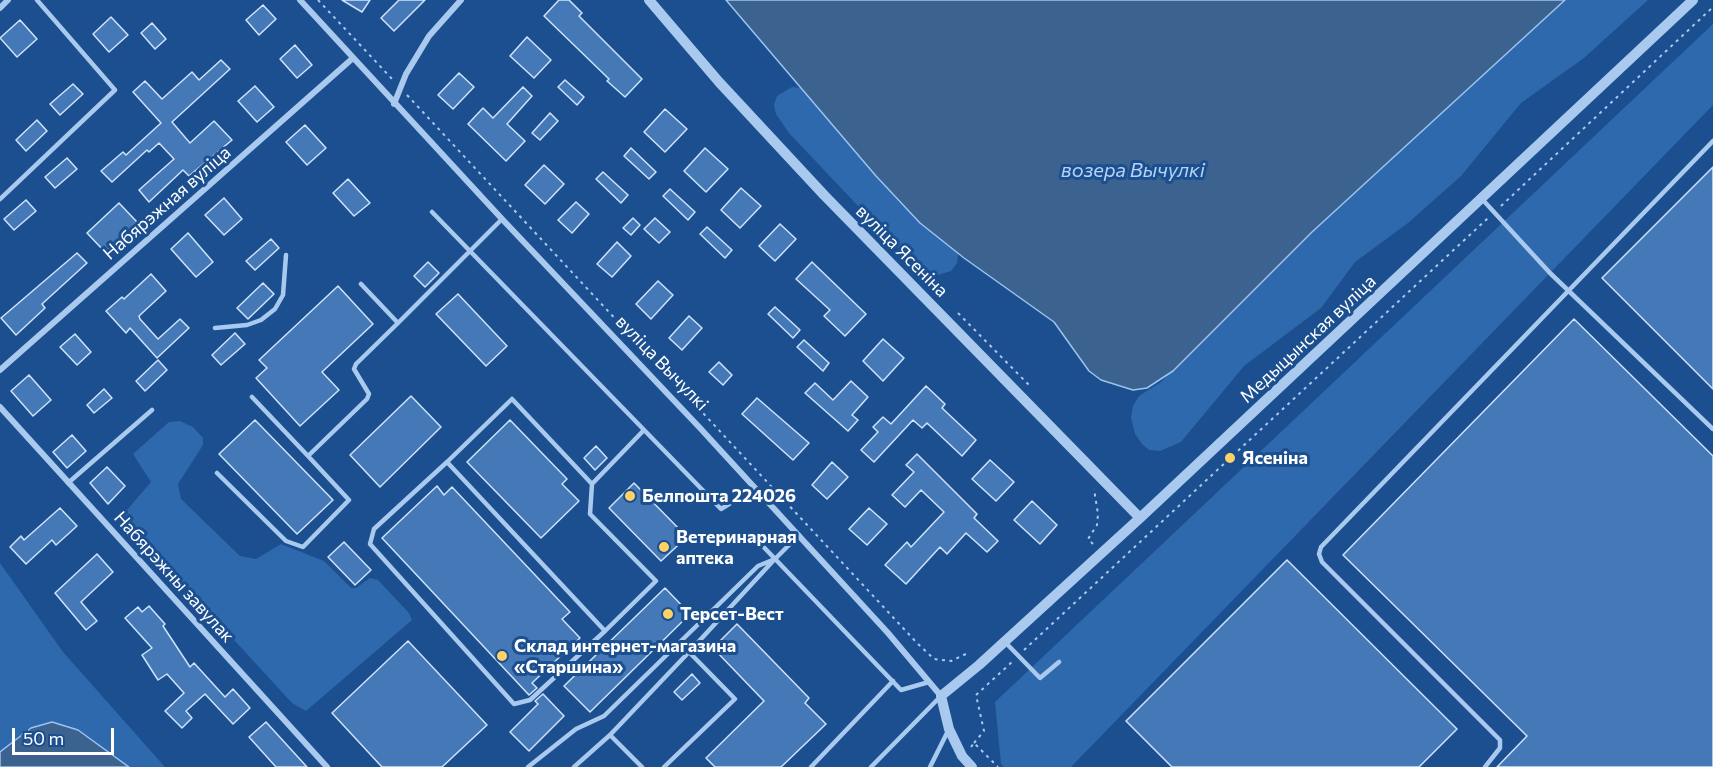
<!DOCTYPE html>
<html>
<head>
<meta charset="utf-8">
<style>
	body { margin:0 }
	#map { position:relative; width:1713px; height:767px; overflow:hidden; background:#1b4f8f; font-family:Commissioner,sans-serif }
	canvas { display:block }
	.scale { position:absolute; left:12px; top:728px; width:102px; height:27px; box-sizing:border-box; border:3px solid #fff; border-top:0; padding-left:8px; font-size:18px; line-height:21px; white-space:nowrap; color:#fff; -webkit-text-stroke:4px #1b4f8f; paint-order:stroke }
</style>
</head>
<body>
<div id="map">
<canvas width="1713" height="767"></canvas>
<div class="scale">50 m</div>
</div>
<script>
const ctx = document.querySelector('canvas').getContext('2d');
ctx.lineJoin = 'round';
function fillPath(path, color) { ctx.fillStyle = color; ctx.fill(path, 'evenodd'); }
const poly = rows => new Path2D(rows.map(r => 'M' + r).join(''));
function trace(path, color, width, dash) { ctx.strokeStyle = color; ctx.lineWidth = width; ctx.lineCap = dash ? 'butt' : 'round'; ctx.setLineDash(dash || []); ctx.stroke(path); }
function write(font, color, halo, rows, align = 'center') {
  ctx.font = font + ' Commissioner,sans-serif'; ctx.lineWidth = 6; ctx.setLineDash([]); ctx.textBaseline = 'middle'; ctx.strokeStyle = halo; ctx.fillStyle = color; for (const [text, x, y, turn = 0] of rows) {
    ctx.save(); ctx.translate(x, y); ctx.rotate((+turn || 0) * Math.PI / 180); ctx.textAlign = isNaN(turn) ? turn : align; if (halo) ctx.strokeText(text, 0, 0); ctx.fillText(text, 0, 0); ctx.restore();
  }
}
fillPath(poly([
	[1565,0,1648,0,1584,58,1521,103,1461,176,1408,223,1355,262,1321,308,1244,366,1181,442,1160,451,1149,450,1142,444,1135,434,1131,418,1133,406,1139,396,1161,382,1312,232],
	[1713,24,1713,105,1071,767,1004,767,1001,764,995,702],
	[792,87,802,88,899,202,958,254,957,263,951,271,935,276,912,263,789,133,776,114,774,105,777,96],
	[180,421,193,427,203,438,203,445,178,484,181,499,240,556,256,559,281,544,324,561,351,588,356,588,370,578,378,580,409,613,412,620,306,711,292,703,121,517,151,482,133,454,169,422],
	[0,563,63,652,165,767,129,767,78,730,20,736,0,752]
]), '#2e69ad');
const water = poly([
	[726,0,1565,0,1312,232,1173,371,1147,388,1133,390,1101,380,1089,371,1054,322,964,258,920,223,876,176,726,0],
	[52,722,78,730,129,767,0,767,0,752,31,728,52,722]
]);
fillPath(water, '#3c6290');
trace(water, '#9cc4f0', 1.5);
const building = poly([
	[342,0,370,0,362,12,342,0],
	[399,0,425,0,394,31,381,18,399,0],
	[559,0,569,0,582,13,579,16,642,79,625,97,607,81,609,79,544,16,559,0],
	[263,5,276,19,259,35,246,20,263,5],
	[111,17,128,35,109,52,93,34,111,17],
	[20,20,37,39,17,57,0,38,20,20],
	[152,23,166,39,155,49,141,33,152,23],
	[527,37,551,60,534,78,510,56,527,37],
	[295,45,312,65,297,78,280,59,295,45],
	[221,60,230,69,172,122,190,143,214,121,232,140,189,176,183,170,149,202,139,190,174,159,159,143,149,152,147,150,112,182,101,171,123,152,126,155,161,123,133,92,145,81,162,99,192,72,199,80,221,60],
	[459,73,474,87,453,109,438,95,459,73],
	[565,80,584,97,577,105,558,87,565,80],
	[73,84,83,94,60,115,50,104,73,84],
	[255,86,274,107,257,122,238,101,255,86],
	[523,87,532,96,507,124,525,141,506,161,468,124,483,108,493,118,523,87],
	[665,109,687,129,665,152,644,132,665,109],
	[550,113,558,121,540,140,532,133,550,113],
	[37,120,47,131,26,151,16,140,37,120],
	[305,125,326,148,307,165,286,142,305,125],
	[631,148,656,172,649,179,624,156,631,148],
	[705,148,728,169,706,192,684,171,705,148],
	[67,158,77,169,55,188,45,177,67,158],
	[544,165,564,184,545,204,525,185,544,165],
	[1713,167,1713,389,1602,278,1713,167],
	[603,172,628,195,621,203,596,179,603,172],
	[348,179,370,203,354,216,333,193,348,179],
	[741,188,761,206,740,228,721,210,741,188],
	[670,189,695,212,688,220,663,196,670,189],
	[224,198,242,219,224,235,205,215,224,198],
	[26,200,36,211,14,230,4,219,26,200],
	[576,202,589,214,572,233,558,220,576,202],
	[119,203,137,222,105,252,87,233,119,203],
	[633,218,640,225,631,235,623,228,633,218],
	[655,218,670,232,659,243,644,229,655,218],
	[780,224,796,239,775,261,759,246,780,224],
	[707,227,732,250,725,258,700,234,707,227],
	[188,233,213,262,196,277,171,249,188,233],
	[271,239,279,248,255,270,246,261,271,239],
	[617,242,631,256,612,277,597,264,617,242],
	[77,253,87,263,42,304,45,308,16,335,1,318,77,253],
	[428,262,439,273,425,287,414,276,428,262],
	[812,262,866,314,845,336,824,316,830,310,796,279,812,262],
	[151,274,166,291,139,316,140,319,158,339,180,319,189,328,157,358,130,328,126,333,106,311,122,297,124,299,151,274],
	[658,281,673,295,651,319,636,304,658,281],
	[263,283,274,294,248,319,237,308,263,283],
	[338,286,373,324,322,372,339,390,300,426,256,378,267,368,259,360,338,286],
	[458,294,507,346,486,366,436,314,458,294],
	[775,307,800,330,793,338,768,314,775,307],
	[689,316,702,328,682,350,669,338,689,316],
	[1574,319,1713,456,1713,767,1497,767,1527,736,1343,555,1574,319],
	[235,333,245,344,221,365,212,355,235,333],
	[75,334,91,352,77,365,60,347,75,334],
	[883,339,904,358,883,381,863,361,883,339],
	[804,340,829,363,823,371,797,347,804,340],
	[158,360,167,370,145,391,136,381,158,360],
	[719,362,732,375,723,385,709,372,719,362],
	[29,375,51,400,33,416,11,391,29,375],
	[851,381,868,397,852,415,858,420,848,431,805,393,815,383,833,400,851,381],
	[926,386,945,404,942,408,976,440,962,456,927,423,922,428,913,420,874,462,861,450,878,432,873,427,883,417,891,424,926,386],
	[104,389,112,398,94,413,87,405,104,389],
	[411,396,441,427,380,487,350,455,411,396],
	[757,398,809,443,793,460,742,414,757,398],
	[255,420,333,500,297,534,219,454,255,420],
	[510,420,567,479,562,484,579,501,541,538,467,462,510,420],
	[72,435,86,451,67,468,53,452,72,435],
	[596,446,607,458,595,470,584,458,596,446],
	[917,454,977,514,974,518,998,541,987,552,966,533,947,554,940,547,906,584,885,565,907,542,911,547,944,512,921,490,905,507,892,495,914,472,906,465,917,454],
	[990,460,1014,482,996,501,972,479,990,460],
	[832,462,848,477,827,499,812,485,832,462],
	[107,467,125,486,108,504,90,483,107,467],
	[634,483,687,537,661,561,609,508,634,483],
	[437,486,444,495,452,487,570,612,562,619,580,638,532,683,537,688,529,695,382,538,437,486],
	[1032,501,1057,525,1040,544,1014,520,1032,501],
	[60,508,77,526,56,545,52,540,26,564,10,547,21,536,24,540,60,508],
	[869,508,887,524,867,545,849,529,869,508],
	[344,542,371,570,355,585,328,557,344,542],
	[97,554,113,572,81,602,97,621,86,630,55,593,97,554],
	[1287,560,1457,729,1419,767,1172,767,1126,721,1287,560],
	[665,588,690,614,590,712,564,686,665,588],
	[149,606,165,624,163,626,190,667,194,663,225,697,233,689,250,708,233,724,205,694,186,711,192,718,182,728,165,711,184,693,167,674,158,680,142,655,152,648,125,618,138,607,142,612,149,606],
	[737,624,809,698,805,703,826,724,781,767,715,767,706,758,764,701,713,648,737,624],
	[408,641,487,725,442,767,382,767,332,713,408,641],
	[692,674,700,683,682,700,674,692,692,674],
	[543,694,564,716,529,751,510,732,538,704,535,701,543,694],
	[266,722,307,767,276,767,249,737,266,722]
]);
fillPath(building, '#4478b7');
trace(building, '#cfe3fa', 1.5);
trace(poly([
	[318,0,393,80],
	[407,95,917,643,934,659,951,661,968,653],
	[1501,206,1713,7],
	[958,313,1029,385],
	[1093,544,1088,539,1097,525,1098,514,1094,489],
	[1024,650,1488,218],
	[974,743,984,731,976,695,1012,662],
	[971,747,974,743,998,767]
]), '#a9c9ee', 2, [3, 4.5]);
trace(poly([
	[0,199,115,90,37,0],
	[1482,199,1550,273,1713,429],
	[432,212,721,509,755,488],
	[361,284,398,323,502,219],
	[215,328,247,325,261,320,275,309,283,295,286,255],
	[252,397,308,456],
	[447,462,374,529,370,544,514,704,530,700,605,631],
	[217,473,286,541,303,547,349,500,308,456,367,399,369,394,354,369,356,364,398,323],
	[68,483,152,410],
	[592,484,590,514,656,581,605,631,447,462,512,399,592,484,644,430],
	[754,537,901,690,929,682],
	[1005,642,1040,678,1059,662],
	[610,735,642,767],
	[528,767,576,729,604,716,758,566,775,559,799,535],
	[574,767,610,735,689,652],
	[664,767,735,699,689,652,773,561],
	[811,767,893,681],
	[871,767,939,698],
	[930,767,949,729],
	[1485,767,1500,748,1500,740,1322,562,1319,554,1321,547,1713,141]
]), '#a9c9ee', 4.5);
trace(poly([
	[300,0,502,219,700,428,888,633,941,696],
	[0,8,8,0],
	[394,104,406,74,429,36,461,0],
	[0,370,353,58],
	[0,407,327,767]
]), '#a9c9ee', 6);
trace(poly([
	[649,0,719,82,824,195,1140,518],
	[972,767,962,756,949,729,941,696,979,665,1140,518,1693,0]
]), '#a9c9ee', 10);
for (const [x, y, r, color] of [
	[1230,458,6,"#ffd166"],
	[630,496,6,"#ffd166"],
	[664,547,6,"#ffd166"],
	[668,614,6,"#ffd166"],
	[502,656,6,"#ffd166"]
]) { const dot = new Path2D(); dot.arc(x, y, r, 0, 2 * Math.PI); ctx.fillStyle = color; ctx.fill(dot); trace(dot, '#1b4f8f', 2); }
write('18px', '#fff', '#1b4f8f', [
	["Набярэжная вуліца",167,203,-41],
	["вуліца Ясеніна",902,251,45],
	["Медыцынская вуліца",1308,339,-43],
	["вуліца Вычулкі",662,363,46],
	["Набярэжны завулак",174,577,48]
]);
write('bold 18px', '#fff', '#1b4f8f', [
	["Ясеніна",1242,458],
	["Белпошта 224026",642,496],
	["Ветеринарная",676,537],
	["аптека",676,558],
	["Терсет-Вест",680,614],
	["Склад интернет-магазина",514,646],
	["«Старшина»",514,667]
], 'left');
write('italic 20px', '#b5d3f5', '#1b4f8f', [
	["возера Вычулкі",1133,170]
]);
</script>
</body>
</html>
